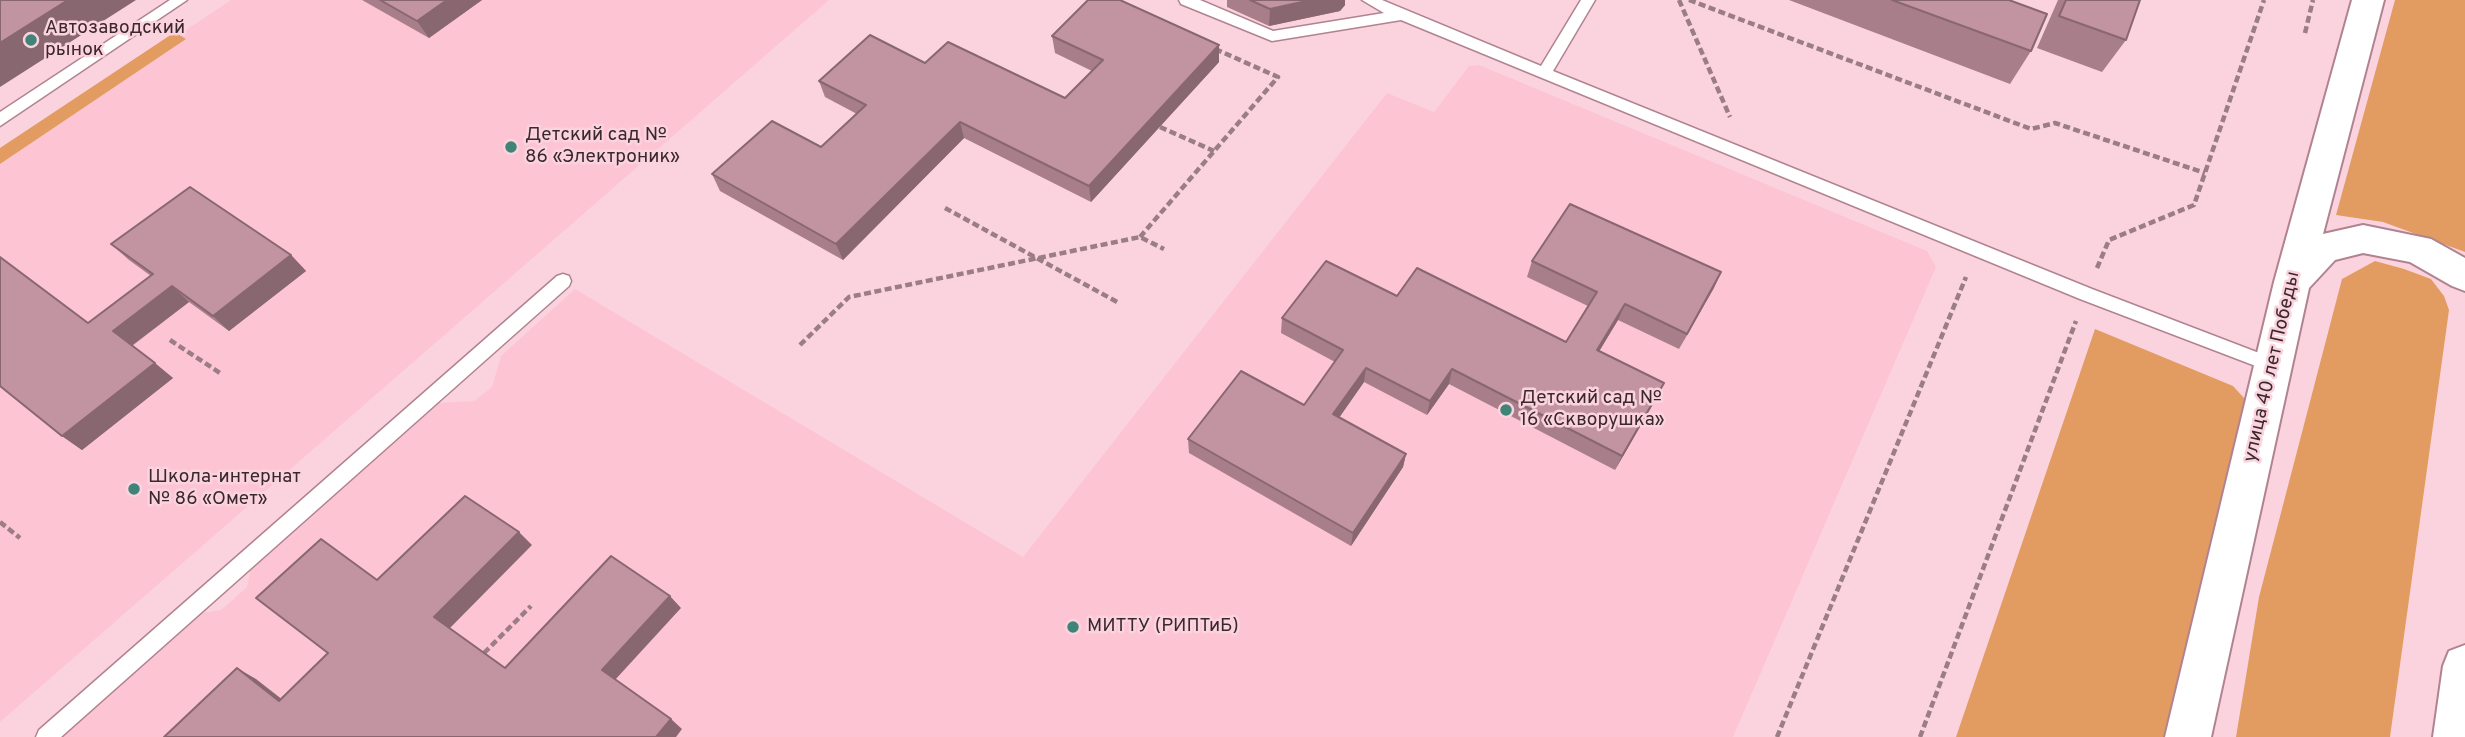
<!DOCTYPE html>
<html>
<head>
<meta charset="utf-8">
<style>
	body { margin:0 }
	canvas { display:block; background:#fbd3de }
</style>
</head>
<body>
<canvas width="2465" height="737"></canvas>
<script>
const ctx = document.querySelector('canvas').getContext('2d');
ctx.lineJoin = 'round';
function fillPath(path, color) { ctx.fillStyle = color; ctx.fill(path, 'evenodd'); }
const poly = rows => new Path2D(rows.map(r => 'M' + r).join(''));
function trace(path, color, width, dash) { ctx.strokeStyle = color; ctx.lineWidth = width; ctx.lineCap = dash ? 'butt' : 'round'; ctx.setLineDash(dash || []); ctx.stroke(path); }
function write(font, color, halo, rows, align = 'center') {
  ctx.font = font + ' Overpass,sans-serif'; ctx.lineWidth = 5; ctx.setLineDash([]); ctx.textBaseline = 'middle'; ctx.strokeStyle = halo; ctx.fillStyle = color; for (const [text, x, y, turn = 0] of rows) {
    ctx.save(); ctx.translate(x, y); ctx.rotate((+turn || 0) * Math.PI / 180); ctx.textAlign = isNaN(turn) ? turn : align; if (halo) ctx.strokeText(text, 0, 0); ctx.fillText(text, 0, 0); ctx.restore();
  }
}
fillPath(poly([
	[231,0,829,0,0,722,0,164,186,39,180,34],
	[1479,65,1927,251,1936,267,1733,737,61,737,201,613,221,610,247,587,251,568,438,403,474,401,492,387,501,356,575,289,1023,557,1387,93,1434,112,1469,66]
]), '#fdc4d4');
fillPath(poly([
	[2395,0,2465,0,2465,252,2383,222,2336,215],
	[175,32,186,39,0,164,0,148],
	[2375,261,2404,269,2431,279,2444,296,2449,310,2390,737,2236,737,2259,597,2342,279],
	[2095,329,2233,386,2244,398,2248,410,2168,737,1956,737]
]), '#e29c61');
const lane = poly([
	[170,0,187,0,0,126,0,112,170,0],
	[1179,0,1200,0,1273,31,1384,13,1362,0,1382,0,1541,66,1581,0,1595,0,1553,71,2092,289,2280,361,2283,366,2280,371,2274,373,2080,299,1401,20,1272,41,1181,4,1179,0],
	[563,274,569,276,571,281,569,286,61,737,36,737,39,730,557,276,563,274]
]);
const secondary = poly([
	[2352,0,2384,0,2323,234,2363,225,2431,239,2465,258,2465,291,2452,286,2410,262,2363,253,2335,260,2309,288,2211,737,2165,737,2274,282,2352,0],
	[2465,645,2465,737,2433,737,2443,666,2449,651,2465,645]
]);
trace(lane, '#b18390', 3);
trace(secondary, '#b18390', 4);
trace(poly([
	[1679,0,1730,117],
	[1689,0,2031,129,2055,123,2205,173],
	[2305,33,2313,0],
	[1160,127,1214,151],
	[945,208,1119,303],
	[1140,237,1278,77,1213,48],
	[2097,268,2109,240,2194,205,2264,0],
	[170,340,220,373],
	[800,345,849,297,1140,237,1164,249],
	[0,522,20,538],
	[484,653,531,606],
	[1777,737,1966,277],
	[1920,737,2076,321]
]), '#9b7d85', 4.5, [7, 3.5]);
fillPath(lane, '#fff');
fillPath(secondary, '#fff');
fillPath(poly([
	[362,0,482,0,429,38],
	[1227,0,1345,0,1345,5,1340,11,1269,26,1227,7],
	[1789,0,2009,0,2031,51,2010,84],
	[2058,0,2140,0,2126,40,2102,72,2037,48],
	[1052,36,1219,45,1219,62,1091,202,964,138,843,260,720,191,712,174,821,147,857,114,825,97,819,81,1065,98,1092,71,1055,53],
	[111,244,291,255,306,271,229,331,189,302,132,346,173,378,82,450,62,436,151,276,129,260],
	[1532,261,1721,272,1679,349,1618,320,1599,351,1657,397,1615,470,1449,384,1427,415,1364,382,1339,418,1406,454,1403,467,1351,546,1189,453,1188,439,1304,405,1335,362,1281,333,1282,318,1397,296,1566,342,1588,306,1527,277]
]), '#a77e8a');
fillPath(poly([
	[68,0,136,0,0,87,0,43],
	[447,0,482,0,429,38,417,21],
	[1311,0,1345,0,1345,5,1340,11,1269,26,1270,9],
	[1219,45,1219,62,1091,202,1089,186],
	[960,122,964,138,843,260,836,244],
	[291,255,306,271,229,331,213,316],
	[1721,272,1714,288,1679,349,1687,334],
	[172,286,189,302,131,346,113,331],
	[1625,304,1618,320,1591,365,1597,350],
	[155,363,173,378,82,450,62,436],
	[1366,368,1364,382,1331,429,1333,414],
	[1452,369,1449,384,1427,415,1430,401],
	[1664,383,1657,397,1615,470,1622,456],
	[1406,454,1403,467,1351,546,1353,533],
	[519,532,532,545,449,629,434,617],
	[670,596,681,608,614,681,602,670],
	[237,668,256,679,297,711,279,701],
	[671,719,682,729,676,737,656,737]
]), '#886771');
const building = poly([
	[0,0,68,0,0,43,0,0],
	[380,0,447,0,417,21,380,0],
	[1088,0,1120,0,1219,45,1089,186,960,122,836,244,712,174,772,121,821,147,866,105,819,81,870,35,925,63,948,42,1065,98,1103,60,1052,36,1088,0],
	[1250,0,1311,0,1270,9,1250,0],
	[1892,0,2009,0,2047,14,2031,51,1892,0],
	[2066,0,2140,0,2126,40,2059,16,2066,0],
	[190,187,291,255,213,316,172,286,113,331,155,363,62,436,0,386,0,257,88,323,153,274,111,244,190,187],
	[1570,204,1721,272,1687,334,1625,304,1597,350,1664,383,1622,456,1452,369,1430,401,1366,368,1333,414,1406,454,1353,533,1188,439,1241,371,1304,405,1343,350,1282,318,1326,261,1397,296,1417,268,1566,342,1597,292,1532,261,1570,204],
	[465,496,519,532,434,617,505,668,611,556,670,596,602,670,671,719,656,737,164,737,237,668,279,701,328,653,256,598,321,539,377,580,465,496]
]);
fillPath(building, '#c293a1');
trace(building, '#886771', 2);
for (const [x, y, r, color] of [
	[31,40,7,"#408478"],
	[511,147,7,"#408478"],
	[1506,410,7,"#408478"],
	[134,489,7,"#408478"],
	[1073,627,7,"#408478"]
]) { const dot = new Path2D(); dot.arc(x, y, r, 0, 2 * Math.PI); ctx.fillStyle = color; ctx.fill(dot); trace(dot, '#fbd3de', 2.5); }
write('19px', '#3b282d', '#fbd3de', [
	["Автозаводский",45,29],
	["рынок",45,51],
	["Детский сад №",525,136],
	["86 «Электроник»",525,158],
	["Детский сад №",1520,399],
	["16 «Скворушка»",1520,421],
	["Школа-интернат",148,478],
	["№ 86 «Омет»",148,500],
	["МИТТУ (РИПТиБ)",1087,627]
], 'left');
write('19px', '#3b282d', '#fbd3de', [
	["улица 40 лет Победы",2273,367,-77]
]);
</script>
</body>
</html>
